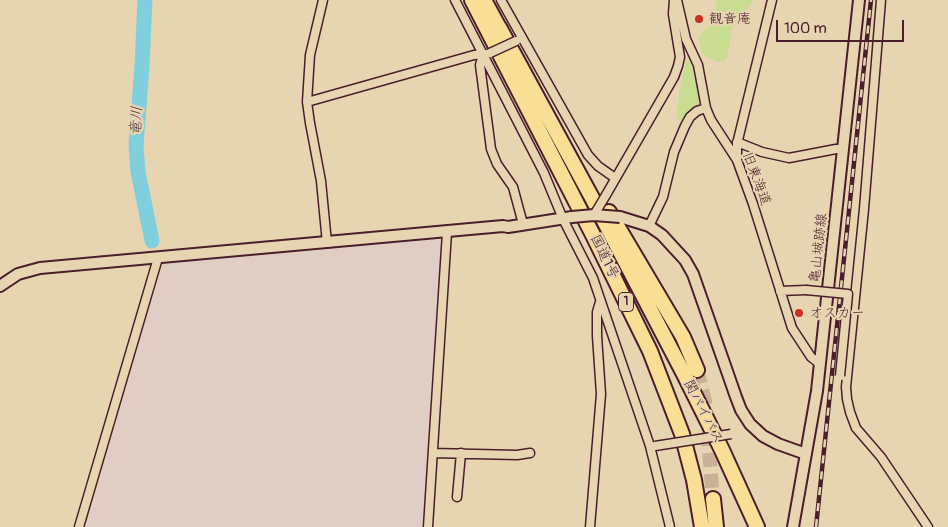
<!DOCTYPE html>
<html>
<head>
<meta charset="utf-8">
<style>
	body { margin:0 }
	#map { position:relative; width:948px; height:527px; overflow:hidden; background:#e7d5b2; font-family:Pangolin,sans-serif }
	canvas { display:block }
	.scale { position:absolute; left:776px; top:20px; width:128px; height:22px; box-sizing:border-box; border:2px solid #4a1f2b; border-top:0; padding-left:6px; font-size:15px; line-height:18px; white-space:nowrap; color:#4a1f2b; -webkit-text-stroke:4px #e7d5b2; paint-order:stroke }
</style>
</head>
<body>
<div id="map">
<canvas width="948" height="527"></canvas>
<div class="scale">100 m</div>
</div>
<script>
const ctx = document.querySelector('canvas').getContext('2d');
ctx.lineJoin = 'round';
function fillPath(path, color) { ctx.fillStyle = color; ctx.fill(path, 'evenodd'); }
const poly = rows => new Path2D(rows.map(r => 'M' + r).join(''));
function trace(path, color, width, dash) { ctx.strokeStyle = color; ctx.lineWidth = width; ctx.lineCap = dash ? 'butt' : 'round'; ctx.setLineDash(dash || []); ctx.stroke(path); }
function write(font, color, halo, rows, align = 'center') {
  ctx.font = font + ' Pangolin,"Klee One",sans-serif'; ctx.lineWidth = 4.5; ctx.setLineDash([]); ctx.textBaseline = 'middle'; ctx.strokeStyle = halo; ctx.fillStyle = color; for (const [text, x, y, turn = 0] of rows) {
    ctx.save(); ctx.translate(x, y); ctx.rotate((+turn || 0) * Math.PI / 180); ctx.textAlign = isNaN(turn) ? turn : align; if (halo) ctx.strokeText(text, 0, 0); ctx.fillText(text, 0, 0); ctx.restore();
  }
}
fillPath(poly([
	[431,238,437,238,442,246,426,527,86,527,161,266,167,261]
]), '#e0cec4');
fillPath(poly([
	[717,0,754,0,732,28,728,55,725,61,718,62,706,57,702,52,699,40,701,34,711,24,715,13],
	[688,55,690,55,697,77,700,104,691,111,682,122,677,119,679,92]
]), '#c9dd92');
trace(poly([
	[145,0,142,66,136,146,138,172,152,241]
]), '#80cfdc', 15);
trace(poly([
	[697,370,705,401,713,499]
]), '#c8b197', 14, [14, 7]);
const street = poly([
	[323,0,310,55,307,102,310,123,321,181,327,243],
	[455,0,544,173,563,219,593,278,650,446,670,527],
	[501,0,588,155,598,166,615,178],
	[677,0,686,39,698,65,706,108,711,120,737,160,753,204,792,328,811,357,820,364],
	[881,0,864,209,846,387,847,399,850,412,856,428,881,457,928,527],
	[483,55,480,65,491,149,497,164,513,187,523,224],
	[307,102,474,55,485,54],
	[737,142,762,152,789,158,836,149,843,149],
	[737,158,737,144,772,0],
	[606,195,674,77,678,66,680,57,673,14,674,0],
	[649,226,663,197,674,152,685,126,690,117,697,111,706,108],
	[780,291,806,290],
	[433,453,517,455,530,453],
	[457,497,461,453],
	[79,527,158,258],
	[428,527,447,232],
	[590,527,601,394,597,336,597,312,600,302]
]);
const secondary = poly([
	[620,217,649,226,662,235,685,260,693,274,736,397,741,410,750,424,763,436,778,444,806,454],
	[0,286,18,274,40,268,503,226,508,227,572,217],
	[793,527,817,391,859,0]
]);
const highway = poly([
	[472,0,593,235,650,351,682,434,694,480,702,527],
	[484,0,503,35],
	[499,27,591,196,684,374,722,450,757,527],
	[609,212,683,337,697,370],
	[713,499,716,527]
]);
trace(street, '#4a1f2b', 11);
trace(secondary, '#4a1f2b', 14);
trace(highway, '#4a1f2b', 18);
trace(street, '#e7d5b2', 8);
trace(secondary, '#e7d5b2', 10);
trace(highway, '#f9df96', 14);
const rail = poly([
	[816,527,871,0]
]);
trace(rail, '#4a1f2b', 4.5);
trace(rail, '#e7d5b2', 2.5, [8]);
const streetBridge = poly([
	[490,53,516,41],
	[594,215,606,195],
	[806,290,848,294,840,376],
	[655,446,731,434]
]);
const secondaryBridge = poly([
	[572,217,594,215,620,217]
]);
trace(streetBridge, '#4a1f2b', 11, []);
trace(secondaryBridge, '#4a1f2b', 14, []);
trace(streetBridge, '#e7d5b2', 8);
trace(secondaryBridge, '#e7d5b2', 10);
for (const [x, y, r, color] of [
	[699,19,5,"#c8321e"],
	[799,313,5,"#c8321e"]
]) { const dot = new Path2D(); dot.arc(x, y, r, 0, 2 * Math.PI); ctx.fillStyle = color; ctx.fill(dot); trace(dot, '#e7d5b2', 2); }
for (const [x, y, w] of [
	[626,302,15]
]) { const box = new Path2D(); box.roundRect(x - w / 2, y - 9.5, w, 19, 4); ctx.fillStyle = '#e7d5b2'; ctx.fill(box); trace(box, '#4a1f2b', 1); }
write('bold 12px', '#4a1f2b', null, [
	["1",626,302]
]);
write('14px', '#4a1f2b', '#e7d5b2', [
	["観音庵",709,19],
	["オスカー",809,313]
], 'left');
write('14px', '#4a1f2b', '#e7d5b2', [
	["旧東海道",756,179,69],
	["亀山城跡線",819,248,-84],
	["国道1号",604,257,64],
	["関バイパス",703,412,63]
]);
write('italic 15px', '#523946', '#e7d5b2', [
	["竜川",137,121,-87]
]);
</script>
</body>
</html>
